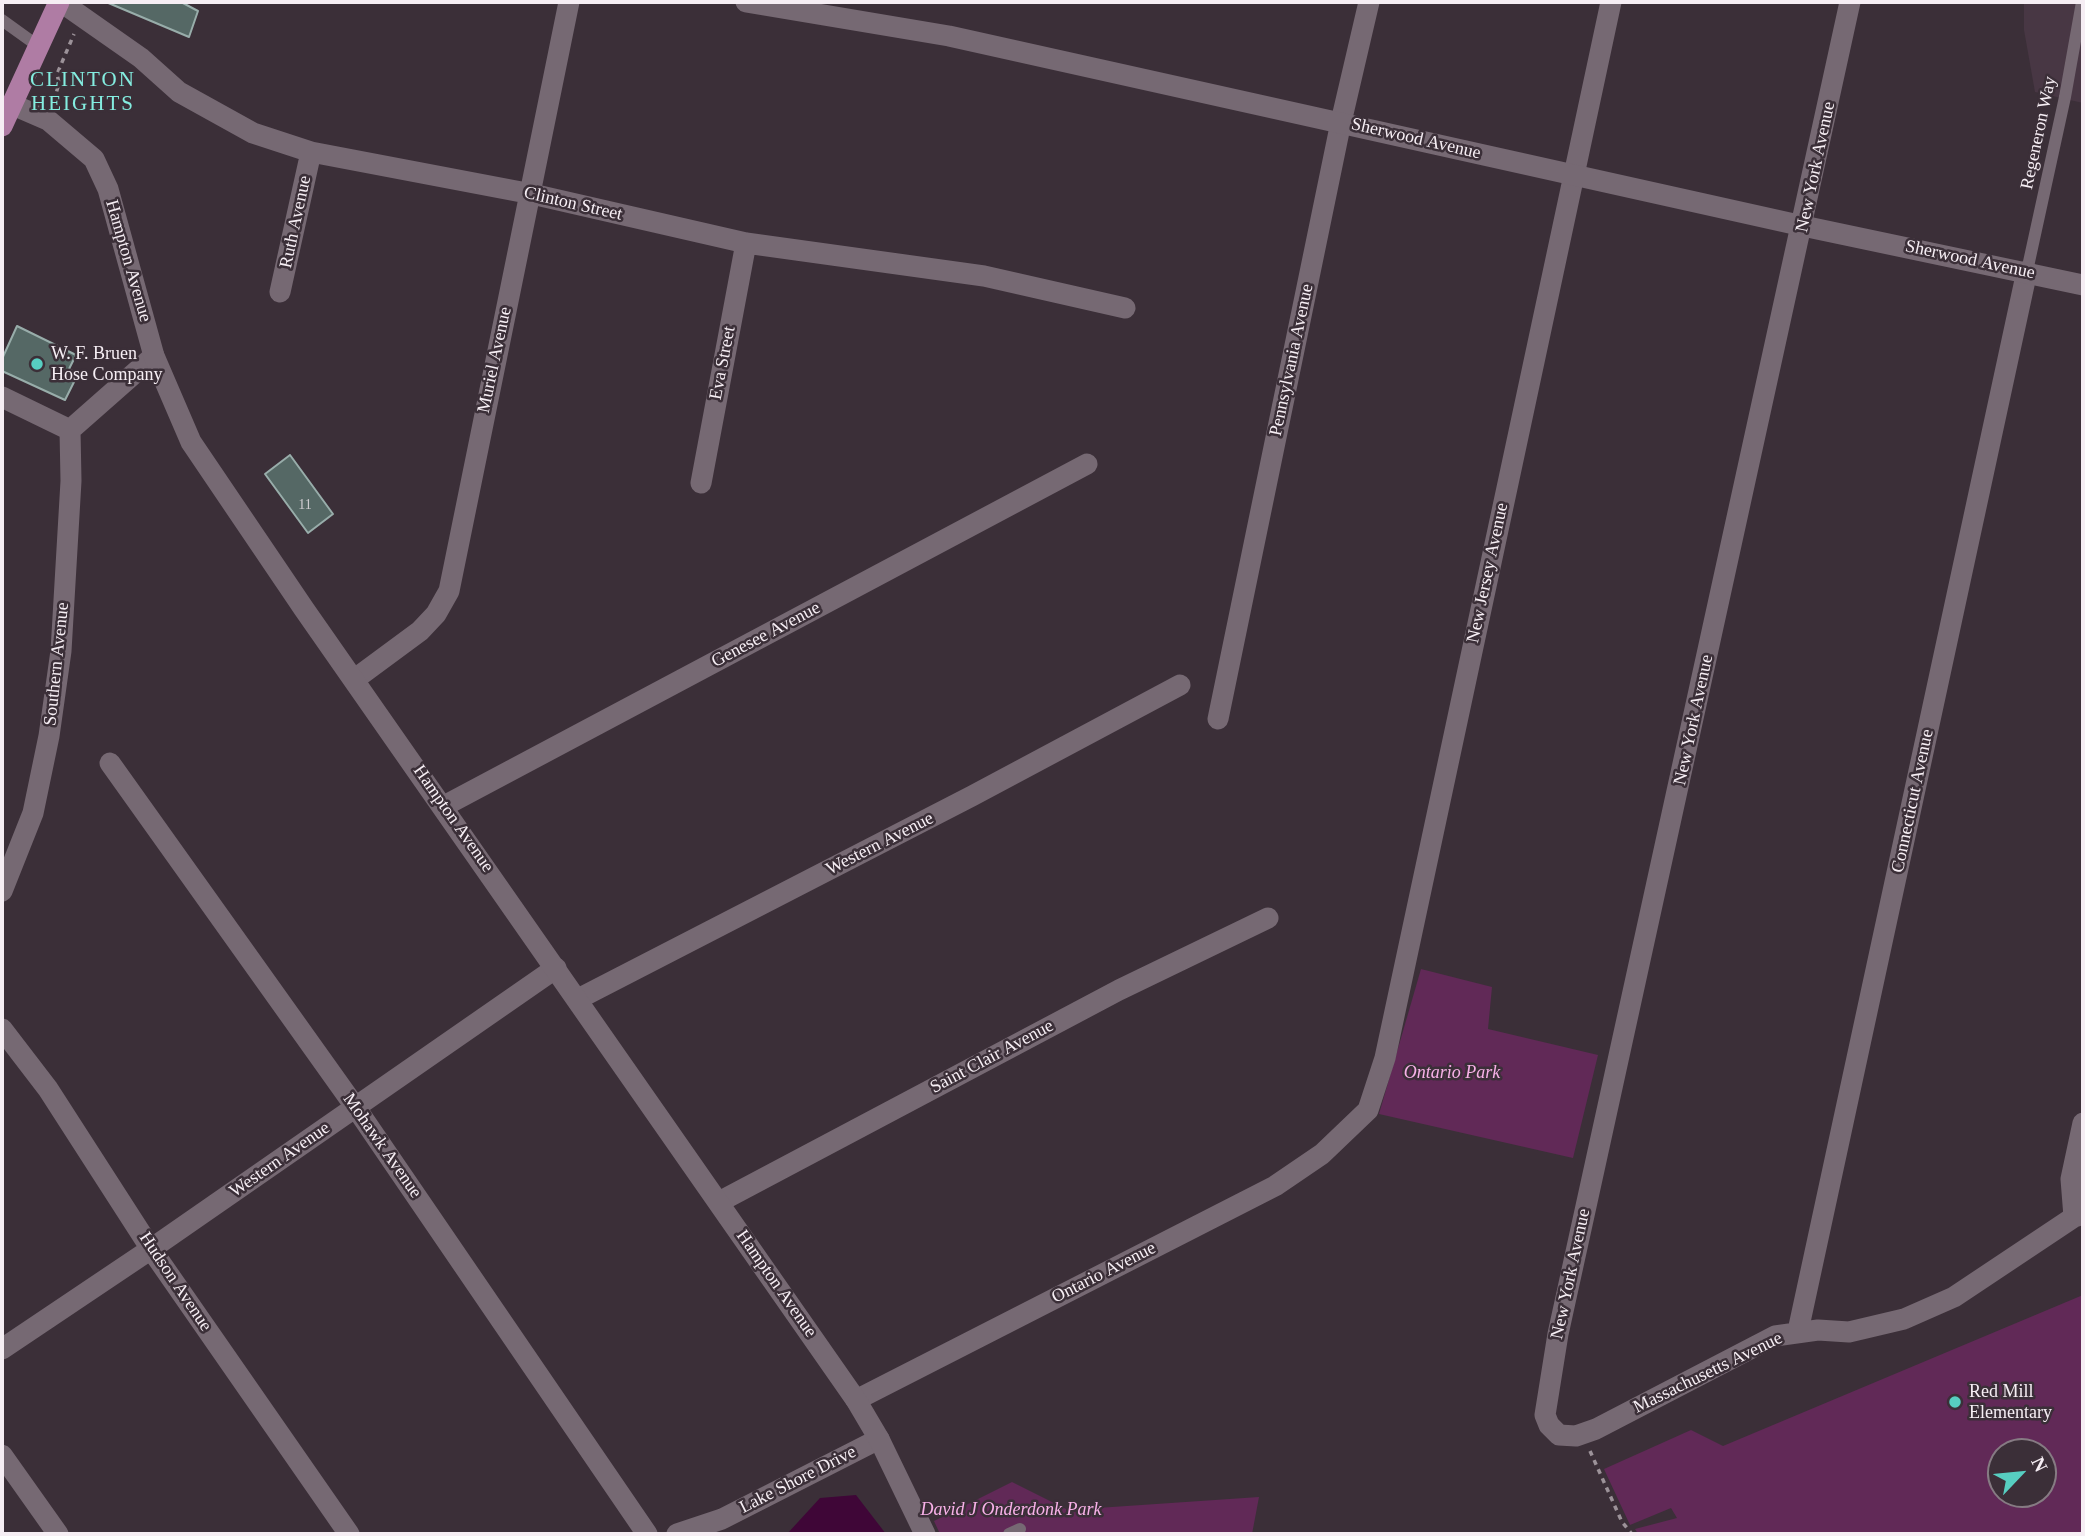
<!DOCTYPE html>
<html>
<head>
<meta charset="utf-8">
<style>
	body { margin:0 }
	#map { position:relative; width:2085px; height:1536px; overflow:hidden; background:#3b2f38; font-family:Georgia,serif }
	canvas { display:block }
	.frame { position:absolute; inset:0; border:4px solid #f6eef4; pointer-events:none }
	.north { position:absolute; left:1987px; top:1438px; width:70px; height:70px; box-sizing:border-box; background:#3b2f38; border:2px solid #867b83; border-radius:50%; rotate:64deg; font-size:19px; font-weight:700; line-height:28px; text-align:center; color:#f6eef4 }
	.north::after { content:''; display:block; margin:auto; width:24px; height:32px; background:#57cec1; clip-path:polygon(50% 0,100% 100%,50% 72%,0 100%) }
</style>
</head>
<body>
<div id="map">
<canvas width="2085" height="1536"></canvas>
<div class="frame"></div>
<div class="north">N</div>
</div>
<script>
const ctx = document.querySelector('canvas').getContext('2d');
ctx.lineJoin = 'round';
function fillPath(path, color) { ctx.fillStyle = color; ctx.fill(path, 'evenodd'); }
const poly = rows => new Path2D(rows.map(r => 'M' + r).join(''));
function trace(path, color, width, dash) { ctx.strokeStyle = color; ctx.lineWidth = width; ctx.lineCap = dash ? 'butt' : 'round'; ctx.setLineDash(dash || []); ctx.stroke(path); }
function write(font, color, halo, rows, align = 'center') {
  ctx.font = font + ' Georgia,serif'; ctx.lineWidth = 5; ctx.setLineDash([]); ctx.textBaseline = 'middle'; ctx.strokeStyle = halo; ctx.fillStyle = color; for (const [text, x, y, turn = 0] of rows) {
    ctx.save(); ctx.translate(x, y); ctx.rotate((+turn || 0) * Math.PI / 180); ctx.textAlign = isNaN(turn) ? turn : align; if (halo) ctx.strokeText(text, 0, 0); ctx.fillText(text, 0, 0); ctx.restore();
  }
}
fillPath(poly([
	[2024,2,2083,2,2083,103,2035,92,2024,30]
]), '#483744');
fillPath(poly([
	[1421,969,1492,987,1488,1029,1598,1055,1573,1158,1379,1114],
	[2083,1295,2083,1534,1638,1534,1635,1529,1677,1518,1671,1508,1630,1525,1604,1469,1691,1430,1723,1446],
	[2001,1452,2043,1452,2043,1494,2001,1494],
	[1012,1482,1068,1510,1259,1497,1252,1534,940,1534,934,1521]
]), '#612957');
fillPath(poly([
	[856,1495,886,1534,787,1534,820,1498]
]), '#3f0637');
const building = poly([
	[106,2,181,2,198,11,189,37,106,2],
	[17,326,76,355,69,369,78,374,65,400,2,371,2,359,17,326],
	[290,455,333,514,308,533,265,474,290,455]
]);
fillPath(building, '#556865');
trace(building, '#98adaa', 2);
trace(poly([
	[54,101,59,83,57,74,74,34],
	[1590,1451,1622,1522,1632,1534]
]), '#9c9299', 3.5, [5, 5]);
trace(poly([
	[2,20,38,46],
	[2027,271,2065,97,2082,2],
	[1009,1534,1020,1529]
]), '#766973', 12);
trace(poly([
	[61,2,141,58,179,92,253,133,311,152,532,194,746,243,984,276,1125,308],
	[1850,2,1558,1334,1545,1415,1549,1425,1559,1435,1576,1436,1596,1429,1775,1336,1818,1330,1849,1332,1904,1319,1954,1297,2074,1217,2083,1214],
	[280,292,311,152],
	[2,397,70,430],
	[701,483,746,243],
	[355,679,420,631,436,614,449,591,569,2],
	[1218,719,1341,122,1369,2],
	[110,763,356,1108,647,1534],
	[444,806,1087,464],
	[2,891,33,813,49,736,61,651,71,481,70,430,154,356],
	[578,999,972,796,1180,685],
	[2,1029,48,1089,151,1249,349,1534],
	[719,1202,1119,990,1268,918],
	[2074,1217,2071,1179,2083,1123],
	[1798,1331,2027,271],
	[2,1349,151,1249,556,968],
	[856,1400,1275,1186,1322,1154,1368,1110,1385,1058,1611,2],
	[2,1455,58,1534],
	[677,1534,722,1519,879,1439]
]), '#766973', 21);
trace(poly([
	[746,2,949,36,1803,226,2083,285],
	[11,104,48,120,94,159,108,189,154,356,191,442,304,609,856,1400,879,1439,925,1534]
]), '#766973', 21);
trace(poly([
	[2,126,59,2]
]), '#af7ca4', 21);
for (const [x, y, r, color] of [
	[37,364,7,"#57cec1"],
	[1955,1402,7,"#57cec1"]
]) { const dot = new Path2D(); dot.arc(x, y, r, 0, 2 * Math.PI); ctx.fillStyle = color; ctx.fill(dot); trace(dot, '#3b2f38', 2.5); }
write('14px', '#ceccd0', null, [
	["11",305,505]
]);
write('18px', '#f6eef4', '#3b2f38', [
	["Regeneron Way",2039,133,-78],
	["Sherwood Avenue",1416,139,13],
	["New York Avenue",1816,167,-78],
	["Clinton Street",573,204,13],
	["Ruth Avenue",296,222,-78],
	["Sherwood Avenue",1970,260,12],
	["Hampton Avenue",128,261,74],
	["Muriel Avenue",495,360,-78],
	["Pennsylvania Avenue",1292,360,-78],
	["Eva Street",723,363,-79],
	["New Jersey Avenue",1488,573,-78],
	["Genesee Avenue",766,635,-28],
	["Southern Avenue",57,664,-84],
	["New York Avenue",1694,720,-78],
	["Connecticut Avenue",1913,801,-78],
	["Hampton Avenue",453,819,55],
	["Western Avenue",880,844,-27],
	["Saint Clair Avenue",992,1057,-28],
	["Mohawk Avenue",382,1146,55],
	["Western Avenue",280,1160,-35],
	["Ontario Avenue",1104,1273,-27],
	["New York Avenue",1571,1274,-78],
	["Hudson Avenue",175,1282,56],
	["Hampton Avenue",776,1284,55],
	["Massachusetts Avenue",1708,1373,-26],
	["Lake Shore Drive",798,1480,-27]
]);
write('18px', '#f6eef4', '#3b2f38', [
	["W. F. Bruen",51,354],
	["Hose Company",51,375],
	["Red Mill",1969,1392],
	["Elementary",1969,1413]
], 'left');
write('italic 18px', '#f8b1e8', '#3b2f38', [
	["Ontario Park",1452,1073],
	["David J Onderdonk Park",1011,1510]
]);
ctx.letterSpacing = '2px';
write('21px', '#84ede0', '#3b2f38', [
	["CLINTON",83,80],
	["HEIGHTS",83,104]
]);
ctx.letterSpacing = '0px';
</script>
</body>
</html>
